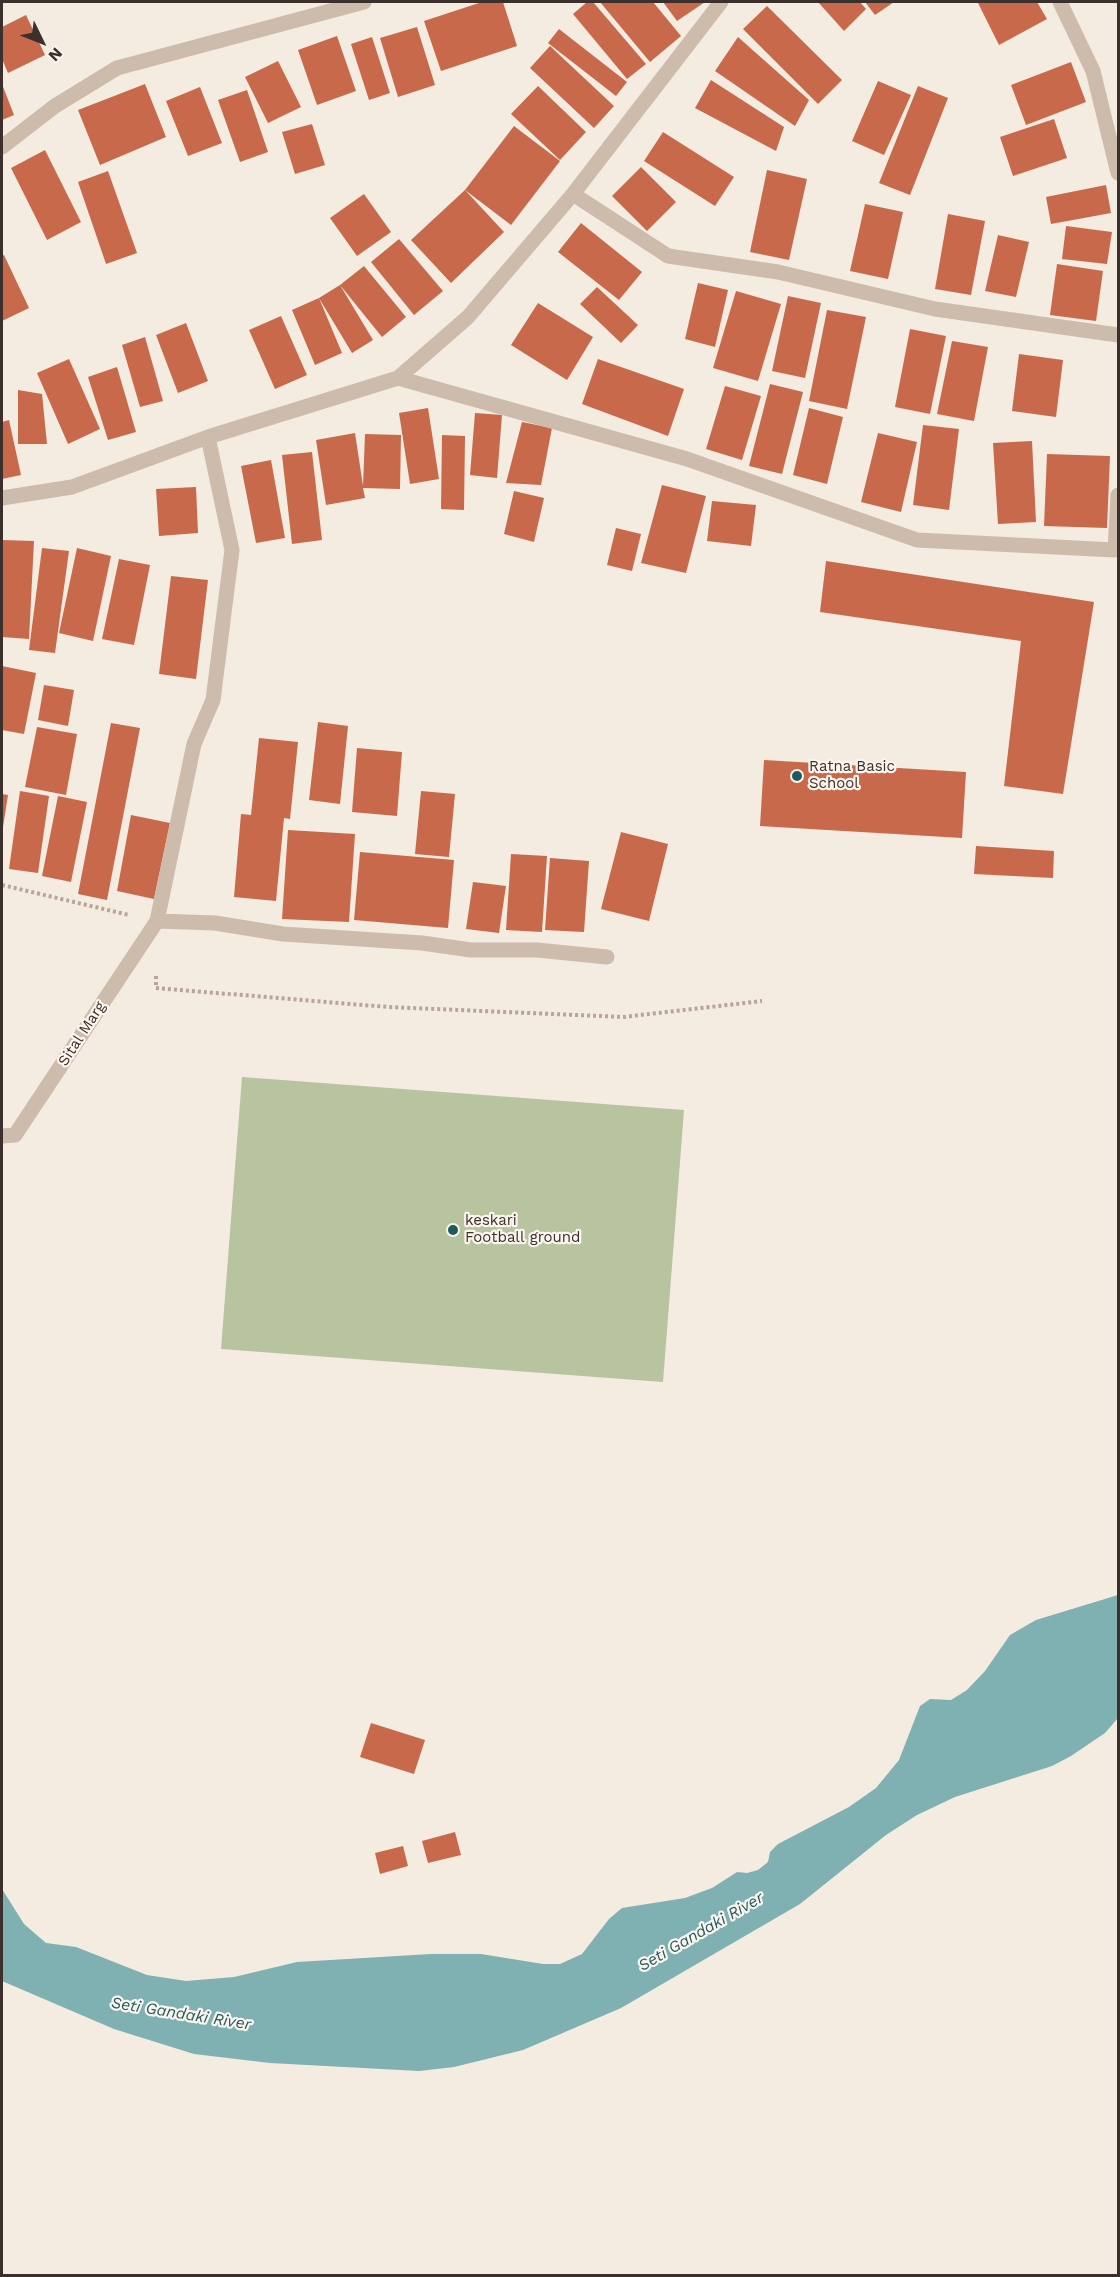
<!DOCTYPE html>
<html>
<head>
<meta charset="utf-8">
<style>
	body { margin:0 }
	#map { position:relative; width:1120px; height:2277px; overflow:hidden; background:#f4ebe1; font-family:"Work Sans",sans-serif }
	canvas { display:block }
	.frame { position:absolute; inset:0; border:3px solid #3b302b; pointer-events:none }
	.north { position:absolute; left:12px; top:12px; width:60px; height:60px; -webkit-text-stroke:4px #fbf5ee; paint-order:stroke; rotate:133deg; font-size:16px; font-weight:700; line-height:24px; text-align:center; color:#3b302b }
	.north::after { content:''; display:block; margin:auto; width:21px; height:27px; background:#3b302b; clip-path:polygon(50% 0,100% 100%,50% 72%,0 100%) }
</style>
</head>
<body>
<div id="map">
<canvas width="1120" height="2277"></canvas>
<div class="frame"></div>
<div class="north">N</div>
</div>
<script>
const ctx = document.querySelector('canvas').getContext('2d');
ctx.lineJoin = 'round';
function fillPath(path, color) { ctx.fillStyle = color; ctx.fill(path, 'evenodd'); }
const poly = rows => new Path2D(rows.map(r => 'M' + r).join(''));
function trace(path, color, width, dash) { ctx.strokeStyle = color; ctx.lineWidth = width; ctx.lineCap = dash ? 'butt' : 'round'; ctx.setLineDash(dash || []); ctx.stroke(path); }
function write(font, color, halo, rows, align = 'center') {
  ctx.font = font + ' "Work Sans",sans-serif'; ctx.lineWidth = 4.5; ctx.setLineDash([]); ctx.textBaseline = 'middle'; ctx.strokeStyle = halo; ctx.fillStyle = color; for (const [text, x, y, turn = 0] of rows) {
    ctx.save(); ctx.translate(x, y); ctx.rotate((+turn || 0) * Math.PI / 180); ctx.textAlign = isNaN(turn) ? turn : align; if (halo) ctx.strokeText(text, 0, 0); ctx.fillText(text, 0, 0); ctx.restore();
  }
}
fillPath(poly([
	[242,1077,684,1110,663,1382,221,1349]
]), '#b8c4a0');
fillPath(poly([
	[1118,1595,1118,1718,1105,1733,1071,1756,1052,1766,955,1797,917,1815,886,1835,800,1904,621,2008,523,2050,454,2067,419,2071,270,2063,194,2054,114,2029,2,1981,2,1889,24,1924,46,1943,76,1947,147,1975,186,1981,234,1977,297,1962,431,1954,481,1954,543,1964,560,1964,582,1954,609,1919,622,1908,685,1898,712,1888,737,1872,747,1873,758,1870,768,1862,770,1852,778,1844,849,1807,876,1788,899,1760,920,1706,930,1699,951,1700,967,1690,985,1671,1010,1635,1036,1620]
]), '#7fb0b2');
fillPath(poly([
	[482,2,503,2,517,46,441,71,424,21],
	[587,2,593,2,646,64,627,79,573,14],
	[600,2,653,2,681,36,650,62],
	[663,2,705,2,677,21],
	[818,2,860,2,866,9,844,31],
	[865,2,894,2,875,15],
	[981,2,1037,2,1047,19,999,45,978,3],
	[767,6,842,80,818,104,743,29],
	[26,15,45,55,8,73,2,59,2,27],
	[417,27,435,85,398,97,380,38],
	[559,29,627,82,616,96,548,43],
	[337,36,356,91,317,105,298,50],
	[372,37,390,93,369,100,351,44],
	[738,37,809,100,795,126,715,71],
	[550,46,614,106,594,128,530,68],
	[278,61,301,107,268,123,245,77],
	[1071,62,1086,102,1026,125,1011,85],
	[711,80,784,127,776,151,695,108],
	[878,81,911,95,884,155,852,141],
	[2,84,14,115,2,120],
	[145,84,166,137,100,165,78,110],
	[538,86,586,132,560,160,511,114],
	[918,86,948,98,910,195,879,183],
	[200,87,222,143,188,156,166,101],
	[247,90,268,152,240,162,218,100],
	[1054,119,1067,158,1013,176,1000,137],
	[312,124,325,165,295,174,282,132],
	[514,126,560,161,511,225,465,190,504,232,451,283,411,240,465,190],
	[663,132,734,177,715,206,644,161],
	[45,150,81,222,47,240,11,168],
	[641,167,676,202,647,231,612,196],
	[767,170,807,179,789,260,750,252],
	[108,171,137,253,106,264,78,182],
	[1106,185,1111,213,1051,224,1046,197],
	[364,194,391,232,357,256,330,218],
	[865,204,903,212,888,279,850,271],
	[948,214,985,221,971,295,935,289],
	[581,223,642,272,619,300,558,252],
	[1066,226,1112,232,1107,264,1062,259],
	[998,235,1029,242,1016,297,985,291],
	[399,239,443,291,414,315,371,262],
	[4,255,29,308,2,321,2,256],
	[1057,264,1103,271,1096,321,1050,315],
	[364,266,406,317,382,337,340,285],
	[698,283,728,290,715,347,685,339],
	[340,285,373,340,352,353,319,298,342,353,315,365,292,310,319,298],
	[597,287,638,325,621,343,580,304],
	[736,291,781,304,758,381,713,368],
	[788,296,821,303,805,378,772,371],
	[538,303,593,337,567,380,511,345],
	[827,310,866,317,847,409,809,401],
	[281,316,307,375,275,389,249,330],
	[186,323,208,381,178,393,156,335],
	[910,329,946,336,930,414,895,407],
	[145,337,163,401,140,407,122,345],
	[952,341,988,347,974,421,937,414],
	[1019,354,1063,360,1056,417,1012,411],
	[69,359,100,429,68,444,37,373],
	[598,359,684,389,668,436,582,404],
	[117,367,136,432,108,440,88,377],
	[770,384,803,392,782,474,749,466],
	[725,386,761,396,742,460,706,449],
	[18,390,42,394,47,444,18,444],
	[428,408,439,479,410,484,399,413],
	[809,408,843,417,827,484,793,475],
	[475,413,502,415,497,478,470,475],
	[9,420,21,475,2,479,2,422],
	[522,422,552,428,541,485,506,483],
	[923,425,959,429,949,510,913,505],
	[355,433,363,486,365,434,401,435,400,489,363,488,365,498,326,505,316,440],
	[878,433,917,442,901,512,861,502],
	[442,435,465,436,464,510,441,509],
	[1032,441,1036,522,998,524,993,443],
	[312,452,322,540,292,544,282,455],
	[1047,454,1110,456,1107,528,1044,526],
	[271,460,285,538,256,543,241,466],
	[662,485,706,496,686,573,641,563],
	[196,487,198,533,159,536,156,489],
	[514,491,544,498,534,542,504,534],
	[712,501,756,505,751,546,707,541],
	[616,528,641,534,632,571,607,565],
	[2,540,34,541,29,639,2,637],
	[42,548,69,551,55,653,29,650],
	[77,548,111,556,93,641,59,633],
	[119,559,150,565,134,645,102,639],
	[826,561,1094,602,1063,794,1004,786,1021,641,820,612],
	[171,576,208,580,196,679,159,674],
	[2,666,36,673,24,734,2,730],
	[44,685,74,690,68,726,38,720],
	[318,722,348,726,340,804,309,800],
	[111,723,140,728,107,900,78,894],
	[37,727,77,734,66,795,25,787],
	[259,738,298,742,290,819,284,818,276,901,234,897,241,814,251,815],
	[357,748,402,752,397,816,352,812],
	[764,760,966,772,962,838,760,826],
	[20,791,49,796,38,873,9,869],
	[421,791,455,794,449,857,415,854],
	[2,794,8,795,3,827,2,827],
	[58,796,87,802,71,882,42,876],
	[131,815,170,823,154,899,117,891],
	[288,830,355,834,349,922,282,919],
	[621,832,668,844,649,921,601,909],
	[976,846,1054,851,1053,878,974,874],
	[360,852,454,860,448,928,354,920],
	[511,854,547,856,542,932,506,930],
	[550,858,589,861,584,932,545,930],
	[473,882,506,886,499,933,466,929],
	[371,1723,425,1740,414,1774,360,1757],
	[455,1832,461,1855,428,1863,422,1841],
	[403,1846,408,1866,380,1874,375,1853]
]), '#c8694b');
trace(poly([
	[2,885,129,915],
	[156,976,156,988,388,1007,623,1017,762,1001]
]), '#b9a596', 4, [3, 3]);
trace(poly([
	[1060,2,1093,71,1118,173],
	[2,147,55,106,117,68,364,2],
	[573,194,668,256,778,272,935,309,1118,335],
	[398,378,687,459,917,540,1115,550,1118,495],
	[2,498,72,487,208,437,398,378,468,317,573,194,721,2],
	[157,921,215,923,283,934,422,943,471,950,537,950,607,957],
	[2,1136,15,1135,157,921,194,744,213,700,232,550,208,437]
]), '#cdbbac', 15);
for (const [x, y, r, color] of [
	[797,776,6,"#1f5a5e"],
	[453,1230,6,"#1f5a5e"]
]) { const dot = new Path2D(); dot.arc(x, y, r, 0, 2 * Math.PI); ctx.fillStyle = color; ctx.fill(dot); trace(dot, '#fbf5ee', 2); }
write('15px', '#3b302b', '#fbf5ee', [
	["Ratna Basic",809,767],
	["School",809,784],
	["keskari",465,1221],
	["Football ground",465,1238]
], 'left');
write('15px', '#3b302b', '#fbf5ee', [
	["Sital Marg",82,1034,-57]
]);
write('italic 16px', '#1f5a5e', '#fbf5ee', [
	["Seti Gandaki River",701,1932,-30],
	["Seti Gandaki River",181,2014,9]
]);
</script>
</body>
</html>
